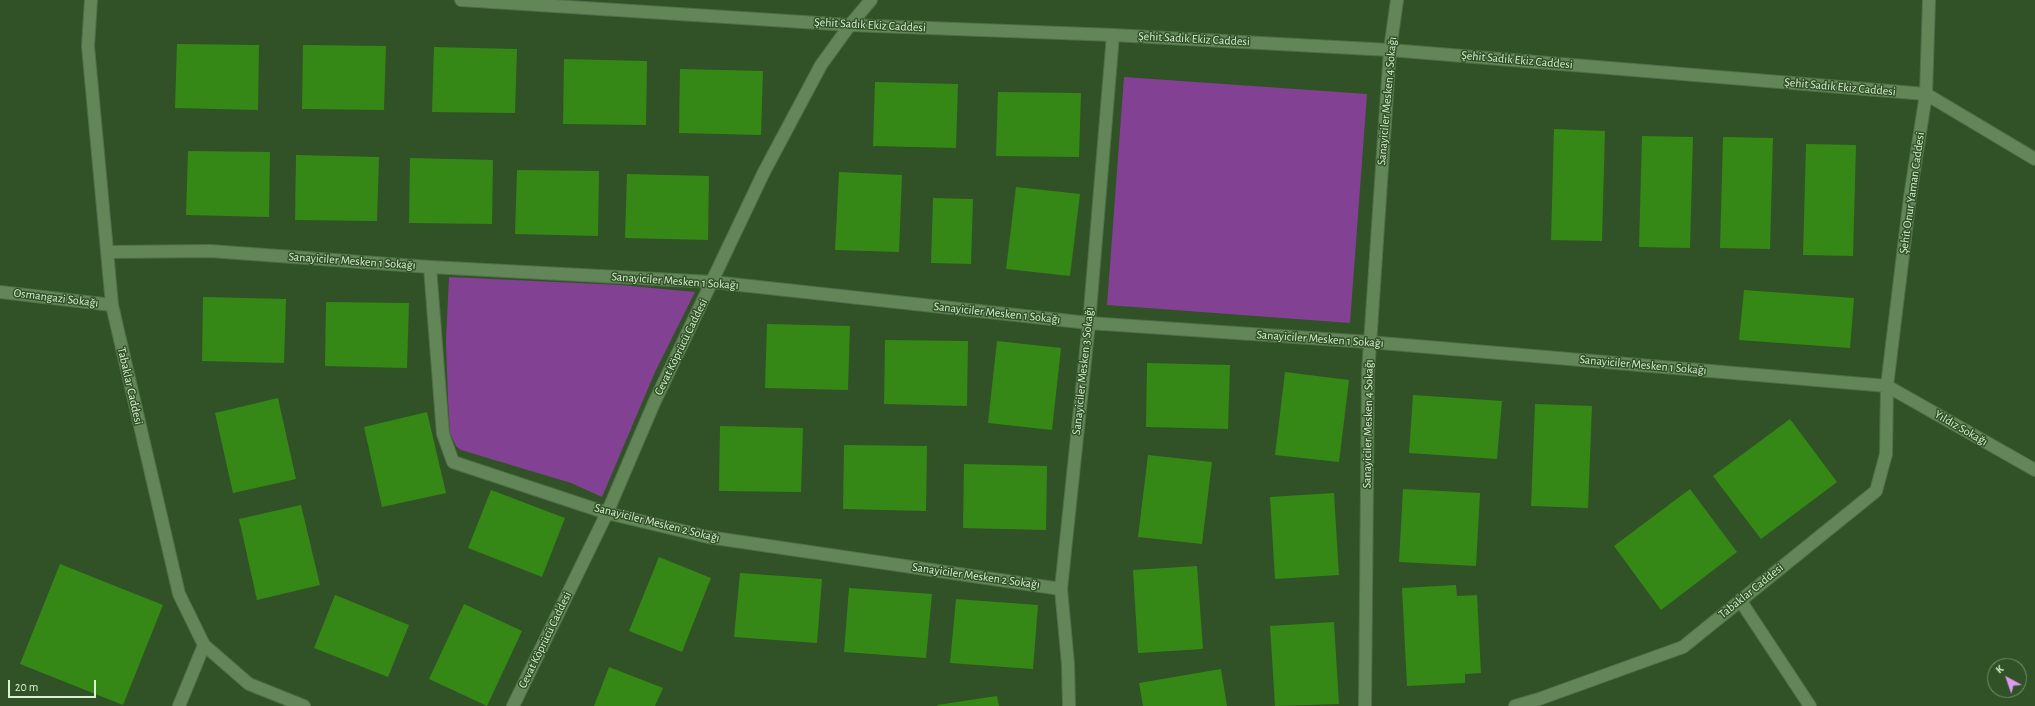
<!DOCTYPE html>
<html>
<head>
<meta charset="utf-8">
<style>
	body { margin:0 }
	#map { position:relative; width:2035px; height:706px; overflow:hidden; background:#305226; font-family:"Alegreya Sans",sans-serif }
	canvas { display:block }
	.north { position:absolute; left:1987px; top:658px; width:40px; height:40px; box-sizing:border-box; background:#305226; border:1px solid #74916c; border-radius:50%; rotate:320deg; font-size:11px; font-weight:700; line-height:16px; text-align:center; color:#dbefd5 }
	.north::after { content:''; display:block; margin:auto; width:14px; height:18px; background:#df98f1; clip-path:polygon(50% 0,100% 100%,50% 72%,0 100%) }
	.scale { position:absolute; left:8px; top:680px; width:88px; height:18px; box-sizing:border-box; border:2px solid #dbefd5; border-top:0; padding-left:5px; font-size:12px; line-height:14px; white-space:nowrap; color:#dbefd5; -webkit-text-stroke:3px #305226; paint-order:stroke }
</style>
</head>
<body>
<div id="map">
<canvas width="2035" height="706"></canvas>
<div class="north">K</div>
<div class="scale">20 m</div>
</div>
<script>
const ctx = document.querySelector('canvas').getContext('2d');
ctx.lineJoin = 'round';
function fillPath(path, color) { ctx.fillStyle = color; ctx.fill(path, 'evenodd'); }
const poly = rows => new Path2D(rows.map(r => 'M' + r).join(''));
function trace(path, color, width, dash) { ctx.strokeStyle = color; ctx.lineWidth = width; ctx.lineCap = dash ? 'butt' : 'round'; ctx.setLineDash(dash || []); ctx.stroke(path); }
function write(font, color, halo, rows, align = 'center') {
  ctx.font = font + ' "Alegreya Sans",sans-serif'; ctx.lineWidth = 3; ctx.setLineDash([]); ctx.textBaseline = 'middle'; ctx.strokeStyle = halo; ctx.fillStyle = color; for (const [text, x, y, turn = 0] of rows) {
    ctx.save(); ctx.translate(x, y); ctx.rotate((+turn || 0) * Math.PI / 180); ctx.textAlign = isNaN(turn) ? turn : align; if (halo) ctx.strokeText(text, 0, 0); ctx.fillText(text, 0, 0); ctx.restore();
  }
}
fillPath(poly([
	[1124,77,1367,94,1350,323,1107,305],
	[449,277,620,285,695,292,655,372,602,497,571,483,461,450,456,446,450,433,448,399,446,341]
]), '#834194');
fillPath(poly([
	[177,44,259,45,258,110,175,108],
	[303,45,386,46,384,110,302,109],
	[434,47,517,49,515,113,432,112],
	[564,59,647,61,646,125,563,124],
	[680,69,763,71,761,135,679,133],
	[875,82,958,84,956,148,873,146],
	[998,92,1081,93,1079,157,996,156],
	[1554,129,1605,131,1602,241,1551,240],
	[1642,136,1693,137,1690,248,1639,247],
	[1723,137,1773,138,1770,249,1720,248],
	[1806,144,1856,145,1853,256,1803,255],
	[188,151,270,152,269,217,186,215],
	[296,155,379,157,377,221,295,220],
	[410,158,493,160,492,224,409,223],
	[517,170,599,171,598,236,515,234],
	[839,172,902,175,899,252,835,250],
	[627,174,709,176,708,240,625,238],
	[1016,187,1080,194,1070,276,1006,269],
	[933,198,973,199,971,264,931,263],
	[1744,290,1854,298,1850,348,1739,340],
	[203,297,286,299,284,363,202,361],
	[326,302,409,303,407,368,325,366],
	[767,324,850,326,848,390,765,388],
	[885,340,968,341,967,406,884,404],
	[997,341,1061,348,1052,430,988,423],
	[1147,363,1230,365,1228,429,1146,427],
	[1285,372,1349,380,1339,462,1275,455],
	[1413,395,1502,401,1497,459,1409,453],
	[278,398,296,479,233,493,215,413],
	[1535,404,1592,406,1588,508,1531,506],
	[427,412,446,493,382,507,364,427],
	[1790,419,1837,482,1761,539,1713,476],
	[720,426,803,428,801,492,719,491],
	[844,445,927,446,926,511,843,509],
	[1148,455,1212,462,1202,544,1138,537],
	[964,464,1047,466,1046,530,963,528],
	[1403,489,1480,493,1476,566,1399,562],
	[1690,489,1737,552,1661,610,1614,546],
	[491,490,565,518,542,577,468,548],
	[1334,493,1339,575,1275,579,1270,497],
	[301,505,320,585,257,600,239,519],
	[659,557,711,578,682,652,629,631],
	[60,564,163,605,123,705,20,664],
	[1197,566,1203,649,1138,653,1133,570],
	[740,573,822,579,817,643,734,637],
	[1456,585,1457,596,1477,595,1481,673,1465,674,1465,683,1407,686,1402,588],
	[849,588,932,594,926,658,844,652],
	[335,595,409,625,388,677,314,648],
	[956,599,1038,605,1033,669,950,663],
	[464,604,522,631,487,706,429,679],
	[1334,622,1339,704,1275,706,1270,626],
	[609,667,663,688,655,706,594,706],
	[1221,669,1227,706,1143,706,1139,683],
	[997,696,999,706,938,706,937,705]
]), '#358815');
const minor = poly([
	[1926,94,2035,159],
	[107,252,210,251,430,267,713,282,1089,323,1369,342,1887,386,2035,470],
	[430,267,443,434,453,462,607,513,708,537,1061,589],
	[0,292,112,305],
	[1886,454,1887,386,1910,197,1926,94,1929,0],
	[1740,600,1810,706],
	[179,706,204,645],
	[513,706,607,513,654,403,764,172,821,65,850,25,871,0],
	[1069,706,1068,664,1061,589,1089,323,1113,35],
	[1365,706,1368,373,1390,50,1397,0]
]);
const tertiary = poly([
	[91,0,88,46,112,305,179,594,204,645,249,684,304,706],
	[461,0,850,25,1113,35,1390,50,1926,94],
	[1515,706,1539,699,1683,647,1876,491,1886,454]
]);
trace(minor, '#516e48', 14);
trace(tertiary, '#516e48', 14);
trace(minor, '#628658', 12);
trace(tertiary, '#628658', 12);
write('12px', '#dbefd5', '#305226', [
	["Şehit Sadık Ekiz Caddesi",870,25,3],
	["Şehit Sadık Ekiz Caddesi",1194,39,3],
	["Şehit Sadık Ekiz Caddesi",1517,60,5],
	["Şehit Sadık Ekiz Caddesi",1840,87,5],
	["Sanayiciler Mesken 4 Sokağı",1387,101,-85],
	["Şehit Onur Yaman Caddesi",1912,193,-82],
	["Sanayiciler Mesken 1 Sokağı",352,261,4],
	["Sanayiciler Mesken 1 Sokağı",675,281,4],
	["Osmangazi Sokağı",56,298,7],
	["Sanayiciler Mesken 1 Sokağı",997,313,6],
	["Sanayiciler Mesken 1 Sokağı",1320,339,4],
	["Cevat Köprücü Caddesi",681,347,-64],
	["Sanayiciler Mesken 1 Sokağı",1643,365,5],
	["Sanayiciler Mesken 3 Sokağı",1083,371,-84],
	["Tabaklar Caddesi",130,386,77],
	["Sanayiciler Mesken 4 Sokağı",1368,424,-89],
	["Yıldız Sokağı",1961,428,30],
	["Sanayiciler Mesken 2 Sokağı",657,523,14],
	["Sanayiciler Mesken 2 Sokağı",976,576,8],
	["Tabaklar Caddesi",1751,591,-39],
	["Cevat Köprücü Caddesi",545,640,-64]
]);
</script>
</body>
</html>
